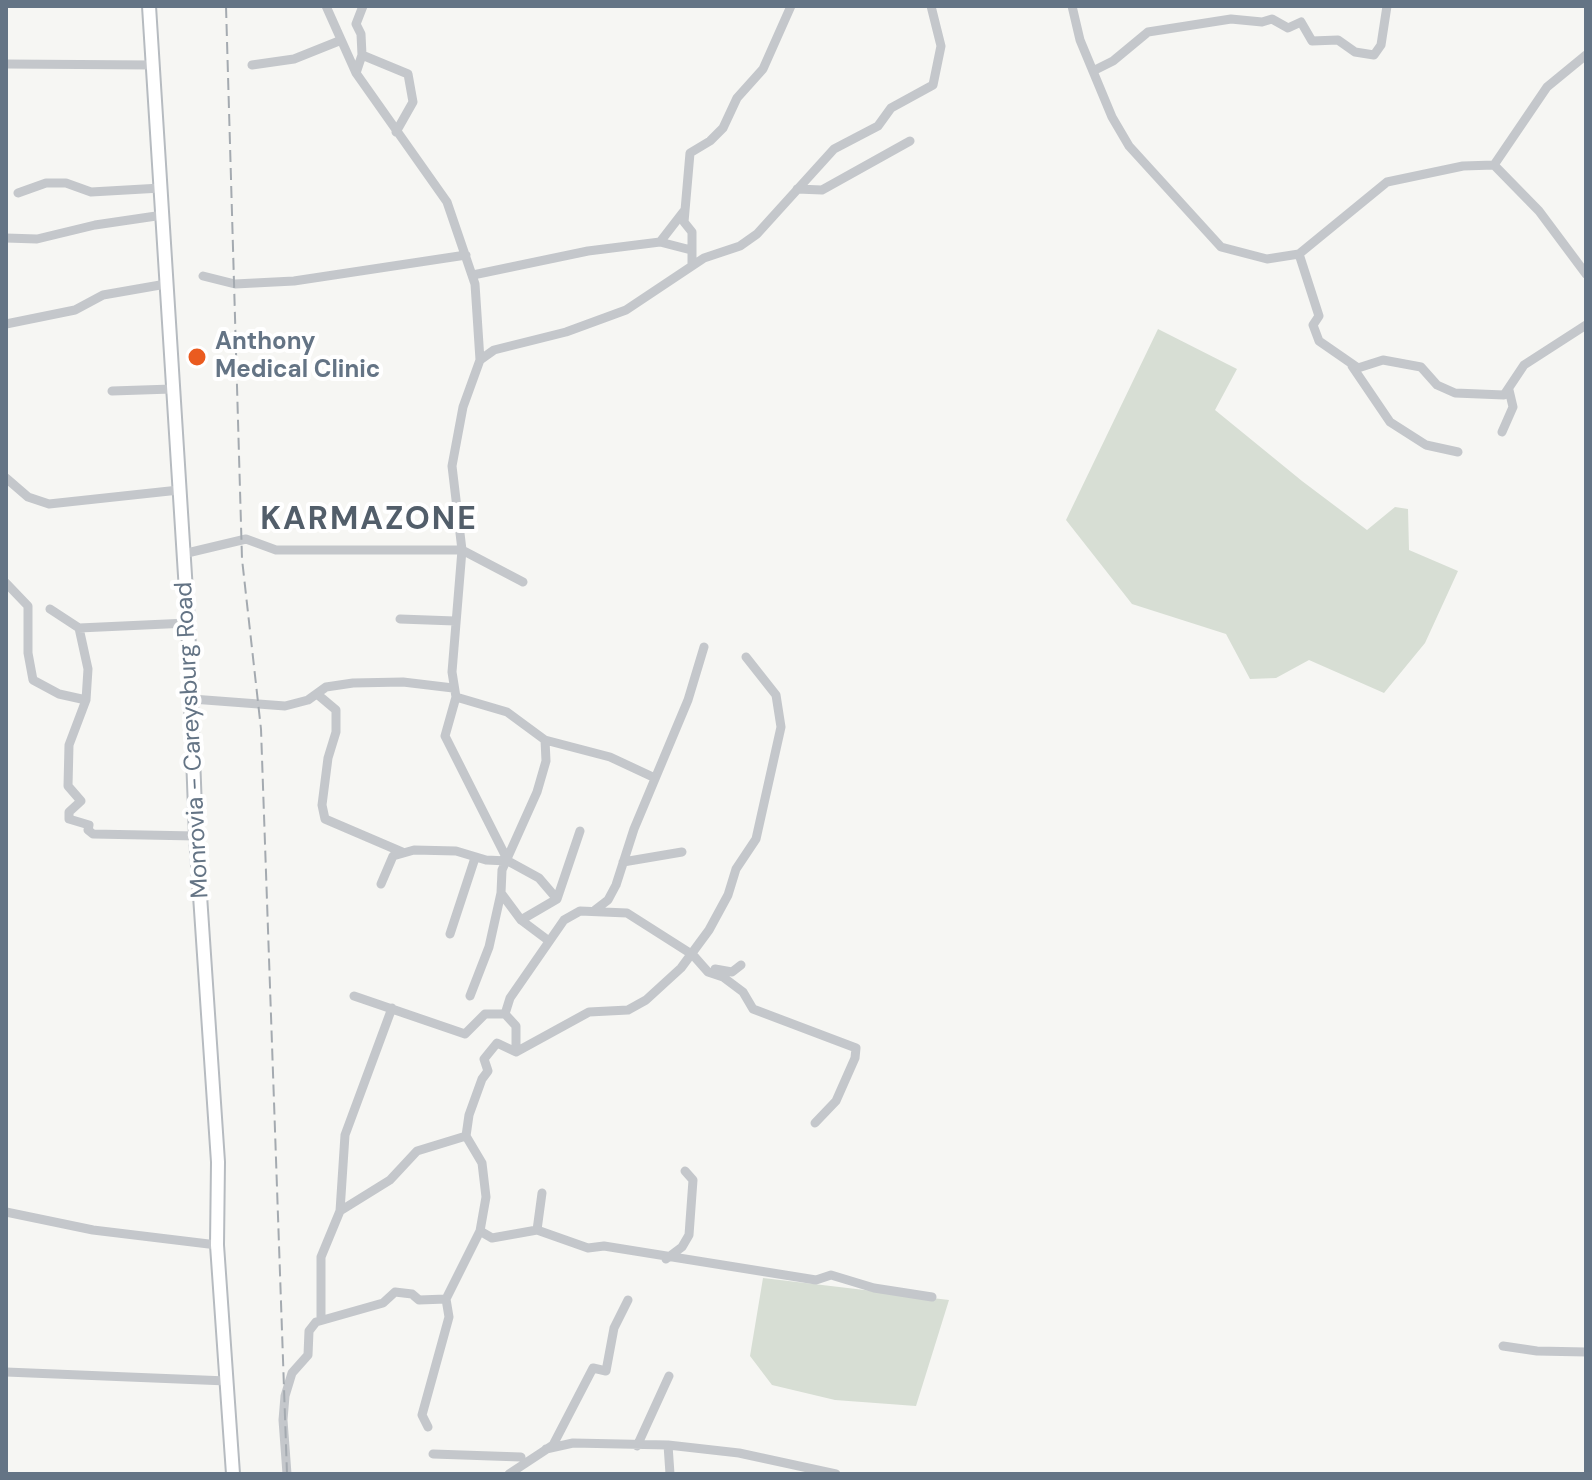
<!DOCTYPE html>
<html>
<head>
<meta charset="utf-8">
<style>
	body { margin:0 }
	#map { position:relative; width:1592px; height:1480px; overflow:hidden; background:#f6f6f3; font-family:"DM Sans",sans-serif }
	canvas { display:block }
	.frame { position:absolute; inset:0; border:8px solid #647485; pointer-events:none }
</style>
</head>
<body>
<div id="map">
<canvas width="1592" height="1480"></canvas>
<div class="frame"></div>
</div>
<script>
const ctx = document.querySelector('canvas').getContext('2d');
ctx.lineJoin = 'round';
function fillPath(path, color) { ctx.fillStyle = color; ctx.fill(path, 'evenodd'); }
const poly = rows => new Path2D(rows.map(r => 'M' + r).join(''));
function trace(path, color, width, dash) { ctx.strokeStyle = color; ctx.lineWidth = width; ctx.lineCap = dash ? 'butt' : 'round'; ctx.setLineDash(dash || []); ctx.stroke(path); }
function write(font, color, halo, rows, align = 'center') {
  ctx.font = font + ' "DM Sans",sans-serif'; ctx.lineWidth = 8; ctx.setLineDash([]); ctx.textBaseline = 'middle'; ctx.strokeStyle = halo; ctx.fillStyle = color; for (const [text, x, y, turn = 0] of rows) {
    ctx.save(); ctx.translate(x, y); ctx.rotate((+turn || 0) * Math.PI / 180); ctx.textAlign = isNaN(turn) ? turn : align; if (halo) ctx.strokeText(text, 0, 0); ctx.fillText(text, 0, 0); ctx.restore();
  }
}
fillPath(poly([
	[1158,329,1237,369,1215,410,1302,481,1367,530,1395,507,1408,509,1409,550,1458,571,1425,643,1384,693,1309,660,1276,678,1250,679,1226,634,1132,604,1066,520],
	[763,1278,949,1300,916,1406,835,1400,772,1385,750,1356]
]), '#d7ded4');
const secondary = poly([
	[149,6,188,623,196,836,218,1162,217,1245,233,1474]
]);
trace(secondary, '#b6bbc0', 16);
trace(poly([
	[326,6,356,73,447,202,475,284,480,360,463,407,452,466,462,550,452,672,456,697,445,736,508,861,539,878,557,899,521,920,549,941],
	[1072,6,1080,40,1112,117,1129,146,1221,247,1267,259,1299,254,1387,182,1463,166,1494,165,1539,211,1586,274],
	[362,55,408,74,413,102,396,132],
	[6,64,153,65],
	[252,65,294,59,339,41],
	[1093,71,1113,61,1148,32,1231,19,1262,22,1272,19,1288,28,1301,22,1312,41,1338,40,1355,52,1374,55,1381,45,1387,6],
	[356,73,362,55,361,34,356,24,363,6],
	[1494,165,1547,87,1586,55],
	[797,189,822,190,910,141],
	[18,193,46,183,66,183,91,192,161,188],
	[6,238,37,239,95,225,163,215],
	[660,242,684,211],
	[1299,254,1319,316,1313,325,1319,341,1358,368,1383,360,1421,367,1437,385,1455,393,1504,395,1524,365,1586,325],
	[692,265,692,232,684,222,690,153,710,141,723,128,737,98,763,69,791,6],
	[473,275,588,251,660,242,691,250],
	[203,276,235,284,294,281,466,255],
	[6,324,75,310,103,295,166,284],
	[480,360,494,350,566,332,626,310,704,258,740,246,757,234,834,149,878,126,891,108,933,85,941,46,931,6],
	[1352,366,1390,422,1426,445,1458,452],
	[112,391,172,389],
	[1502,432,1513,407,1509,390],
	[6,478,28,497,49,504,179,490],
	[183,554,246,539,276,550,462,550,523,582],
	[6,583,28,606,28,653,33,680,59,694,86,700],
	[50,609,79,628,88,669,86,700,69,745,68,786,81,801,69,812,69,819,89,825,88,830,93,834,196,836],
	[400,619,455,621],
	[79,628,188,623],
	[317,694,336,710,336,732,328,758,322,805,325,819,402,852],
	[456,697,507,712,545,740,546,761,537,792,502,870,501,893,521,920],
	[192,699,285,706,308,700,326,687,353,683,403,682,453,688],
	[545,740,610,757,655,778],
	[623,862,682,852],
	[381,884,393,856,414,850,456,851,486,860,508,861],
	[557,899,580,831],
	[595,910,608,900,616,885,634,829,688,700,704,647],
	[450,934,475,858],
	[715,969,732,972,741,965],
	[354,996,465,1034,485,1014,505,1014],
	[470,996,489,947,501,893],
	[516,1052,589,1012,628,1010,646,1000,681,968,709,930,728,895,736,869,756,839,781,727,776,695,746,657],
	[340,1211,390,1180,417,1151,466,1136],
	[6,1212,93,1230,217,1245],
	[537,1230,542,1193],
	[480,1231,492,1238,537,1230,588,1248,604,1246,816,1280,831,1275,874,1288,932,1297],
	[666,1259,682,1247,689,1235,693,1180,685,1171],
	[321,1319,321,1257,340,1211,345,1135,392,1008],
	[1503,1346,1537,1351,1586,1352],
	[6,1372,227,1381],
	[428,1427,422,1415,449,1317,446,1299],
	[668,1445,670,1474],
	[637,1446,669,1376],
	[546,1449,573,1443,668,1445,739,1453,836,1474],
	[433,1454,521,1457],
	[287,1474,283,1420,285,1396,292,1373,308,1355,309,1331,316,1322,383,1303,395,1292,412,1294,419,1300,446,1299,480,1231,486,1197,482,1163,466,1136,469,1115,482,1079,488,1071,484,1059,497,1043,516,1052,516,1026,505,1014,510,998,564,920,580,911,627,913,693,955,708,972,723,977,743,992,753,1009,856,1048,855,1058,836,1101,815,1123],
	[509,1474,553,1445,593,1368,606,1371,614,1328,628,1300]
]), '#c4c7cb', 9);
trace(secondary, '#fff', 12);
trace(poly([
	[226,6,242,559,261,729,287,1474]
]), '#a4aab0', 2, [12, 6]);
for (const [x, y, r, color] of [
	[197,357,10,"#ea5b1f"]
]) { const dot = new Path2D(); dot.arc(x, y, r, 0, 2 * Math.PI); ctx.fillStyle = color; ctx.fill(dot); trace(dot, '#fff', 3); }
write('bold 24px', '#647485', '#fff', [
	["Anthony",215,343],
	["Medical Clinic",215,371]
], 'left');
write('24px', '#647485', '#fff', [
	["Monrovia - Careysburg Road",193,740,-93]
]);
ctx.letterSpacing = '2px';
write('bold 32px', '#525e6a', '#fff', [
	["KARMAZONE",369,521]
]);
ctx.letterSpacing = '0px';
</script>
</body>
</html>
